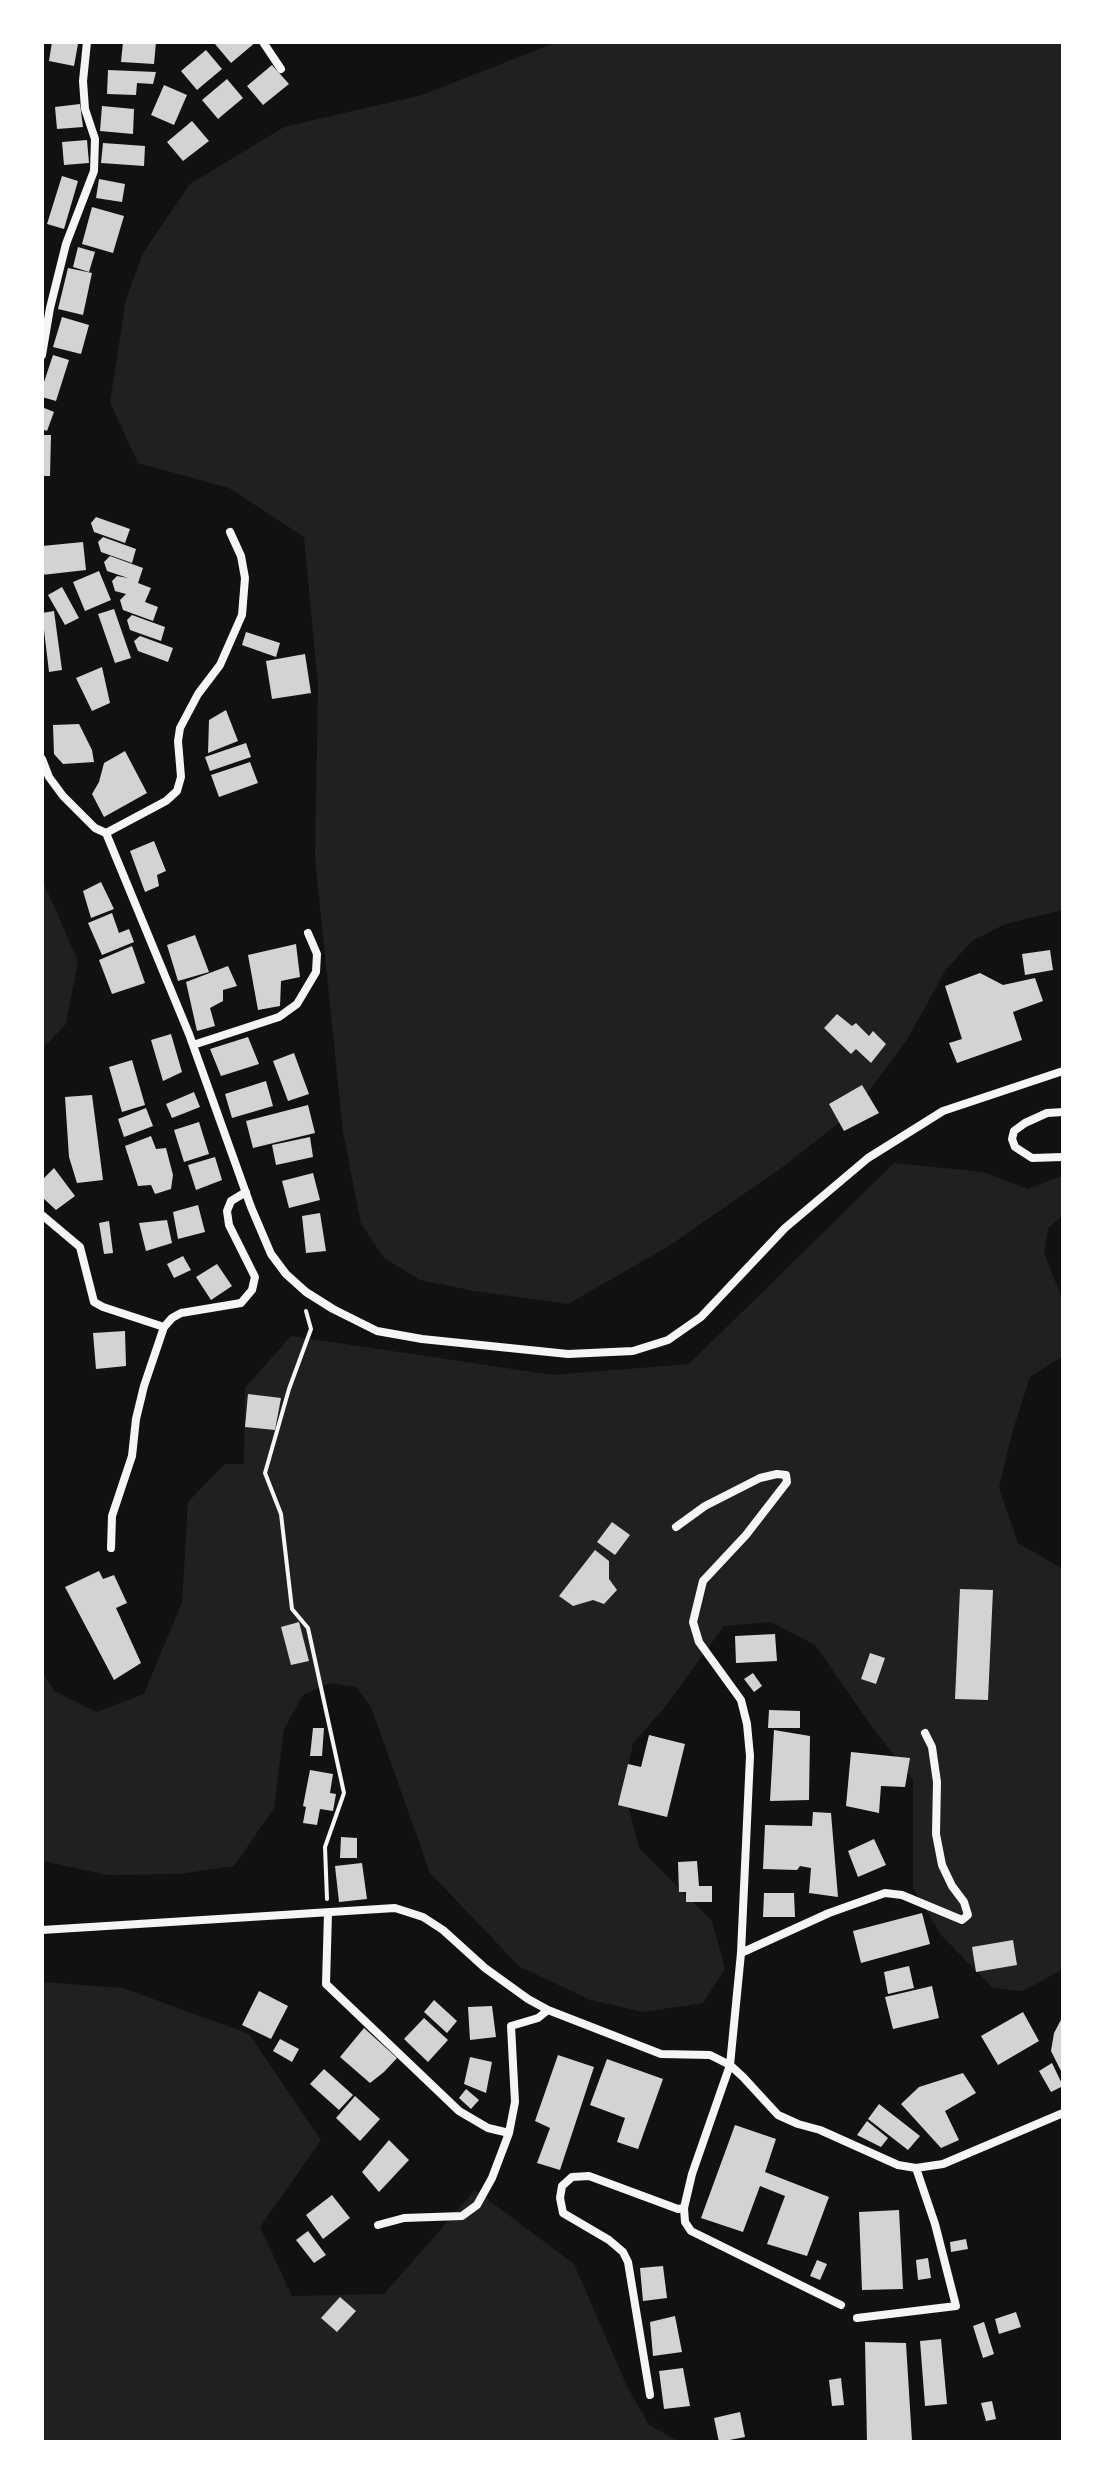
<!DOCTYPE html>
<html>
<head>
<meta charset="utf-8">
<style>
	body { margin:0 }
	#map { position:relative; width:1105px; height:2484px; overflow:hidden; background:#111; font-family:Manrope,sans-serif }
	canvas { display:block }
	.frame { position:absolute; inset:0; border:44px solid #fff; pointer-events:none }
</style>
</head>
<body>
<div id="map">
<canvas width="1105" height="2484"></canvas>
<div class="frame"></div>
</div>
<script>
const ctx = document.querySelector('canvas').getContext('2d');
ctx.lineJoin = 'round';
function fillPath(path, color) { ctx.fillStyle = color; ctx.fill(path, 'evenodd'); }
const poly = rows => new Path2D(rows.map(r => 'M' + r).join(''));
function trace(path, color, width, dash) { ctx.strokeStyle = color; ctx.lineWidth = width; ctx.lineCap = dash ? 'butt' : 'round'; ctx.setLineDash(dash || []); ctx.stroke(path); }
fillPath(poly([
	[557,42,1063,42,1063,910,1005,924,972,941,945,971,908,1038,855,1110,784,1166,669,1246,568,1304,474,1291,420,1280,384,1258,361,1224,343,1132,315,858,318,685,304,537,229,488,138,463,110,402,126,299,143,253,190,184,284,127,422,95],
	[42,879,78,961,66,1024,42,1049],
	[894,1163,983,1172,1028,1189,1063,1175,1063,1215,1048,1228,1044,1253,1063,1301,1063,1356,1030,1377,1012,1433,999,1488,1018,1543,1063,1569,1063,1969,1023,1991,993,1988,941,1935,913,1888,913,1780,868,1721,815,1645,771,1622,724,1626,665,1707,633,1743,624,1789,639,1848,712,1921,725,1969,703,2003,643,2012,591,2000,520,1967,430,1873,371,1707,356,1687,330,1683,303,1695,284,1729,274,1808,234,1866,180,1874,108,1875,42,1861,42,1670,54,1691,96,1712,144,1694,182,1602,188,1502,225,1464,244,1464,245,1388,291,1336,553,1375,689,1364],
	[42,1982,123,1988,249,2034,321,2140,260,2227,292,2296,384,2294,475,2190,574,2264,627,2386,649,2425,680,2442,42,2442]
]), '#202020');
fillPath(poly([
	[52,42,78,44,74,66,49,61],
	[123,42,156,42,154,64,121,62],
	[218,42,256,42,231,63,215,44],
	[206,50,222,69,197,90,181,71],
	[272,65,289,84,263,105,247,86],
	[108,70,156,72,153,84,137,83,136,95,107,94],
	[227,79,243,98,218,119,202,100],
	[164,85,187,95,174,125,151,115],
	[80,104,83,127,57,129,55,107],
	[102,106,134,109,133,134,100,131],
	[192,121,209,141,183,161,167,142],
	[87,140,89,163,64,165,62,142],
	[103,143,145,146,144,166,101,163],
	[62,176,78,181,64,229,47,224],
	[99,179,125,184,122,202,96,198],
	[92,207,124,216,113,253,82,244],
	[78,247,95,252,89,272,73,267],
	[68,268,92,273,83,315,58,309],
	[62,317,89,325,81,354,53,347],
	[53,355,69,360,56,401,42,397,42,388],
	[42,407,54,412,47,431,42,429],
	[42,435,51,435,50,476,42,476],
	[96,517,130,529,125,543,94,532,91,523],
	[103,537,136,549,132,563,101,552,98,542],
	[83,542,86,570,42,575,42,546],
	[110,556,143,568,138,583,151,588,145,602,158,607,153,621,123,610,120,600,126,594,115,591,112,581,117,576,128,578,107,571,104,562],
	[99,571,111,600,85,611,73,582],
	[62,587,79,618,65,625,48,595],
	[114,609,131,658,115,663,98,614],
	[54,611,62,670,49,672,42,613],
	[132,615,165,627,161,641,130,630,127,620],
	[246,632,280,643,276,657,242,645],
	[140,636,173,648,168,662,138,651,134,641],
	[305,654,311,693,272,699,266,661],
	[102,667,110,703,92,711,76,678],
	[226,710,238,741,208,753,209,720],
	[79,724,92,750,94,762,63,764,54,754,53,725],
	[246,743,251,757,210,771,205,757],
	[125,751,147,793,104,817,92,794,99,782,104,763],
	[250,762,258,783,219,797,211,775],
	[154,841,166,871,157,875,159,886,145,892,130,851],
	[101,882,114,909,91,918,83,891],
	[112,913,119,933,129,929,134,942,102,955,88,923],
	[195,935,209,972,178,981,167,945],
	[296,944,300,977,281,981,280,1006,258,1010,248,955],
	[132,946,145,983,112,994,99,960],
	[1050,950,1053,970,1025,975,1022,954],
	[228,966,237,986,223,990,223,1001,210,1008,215,1026,197,1031,186,982],
	[980,973,1003,985,1035,978,1043,1001,1013,1012,1022,1040,957,1063,949,1043,962,1039,945,986],
	[837,1014,852,1026,856,1023,869,1036,873,1031,886,1044,871,1063,856,1049,851,1054,824,1028],
	[171,1034,182,1072,163,1081,151,1040],
	[248,1037,259,1064,221,1076,210,1049],
	[294,1053,309,1094,288,1101,273,1061],
	[132,1060,145,1105,122,1112,109,1067],
	[266,1081,273,1106,232,1118,225,1094],
	[862,1085,879,1113,844,1131,829,1104],
	[194,1092,200,1107,172,1118,166,1104],
	[92,1095,103,1180,77,1183,69,1157,65,1097],
	[308,1105,315,1133,253,1148,246,1121],
	[146,1108,153,1126,124,1137,118,1119],
	[199,1122,209,1154,184,1162,174,1130],
	[151,1136,156,1149,166,1148,173,1175,171,1189,155,1194,151,1185,138,1186,125,1146],
	[310,1137,313,1157,276,1165,272,1145],
	[215,1157,222,1180,196,1190,188,1165],
	[54,1168,75,1196,56,1210,42,1197,42,1180],
	[313,1173,320,1200,289,1208,282,1181],
	[198,1205,205,1232,178,1239,173,1212],
	[320,1213,326,1251,306,1253,302,1216],
	[167,1220,172,1243,146,1251,139,1223],
	[109,1221,113,1253,104,1254,99,1223],
	[183,1256,191,1270,174,1278,167,1264],
	[217,1264,232,1286,211,1300,196,1277],
	[125,1331,126,1366,96,1369,93,1333],
	[248,1394,281,1398,275,1430,245,1427],
	[612,1522,630,1535,615,1555,597,1542],
	[595,1550,609,1561,609,1579,617,1590,604,1604,593,1600,573,1606,559,1596],
	[99,1571,103,1579,114,1575,127,1603,116,1608,141,1663,114,1680,65,1587],
	[960,1589,993,1590,988,1700,955,1699],
	[299,1622,309,1661,291,1665,281,1627],
	[775,1634,777,1661,736,1663,735,1636],
	[870,1653,885,1658,876,1684,861,1679],
	[753,1673,762,1686,754,1692,744,1679],
	[769,1710,800,1711,800,1728,768,1728],
	[313,1728,324,1728,322,1756,310,1756],
	[774,1730,810,1736,809,1800,770,1801],
	[649,1735,685,1744,667,1817,618,1805,628,1764,641,1767],
	[851,1752,910,1758,905,1787,881,1786,879,1813,846,1806],
	[310,1770,333,1774,330,1793,336,1794,333,1811,320,1809,317,1825,303,1823,306,1807,303,1806],
	[813,1812,831,1813,838,1897,809,1893,811,1868,800,1866,797,1870,763,1869,765,1825,812,1826],
	[341,1837,357,1838,357,1858,340,1858],
	[874,1839,886,1865,858,1877,848,1851],
	[697,1861,699,1886,712,1886,712,1902,686,1902,686,1892,679,1892,678,1862],
	[362,1863,367,1899,339,1902,335,1866],
	[764,1893,794,1893,795,1917,763,1917],
	[922,1913,930,1944,861,1963,853,1931],
	[1013,1940,1017,1965,976,1972,972,1947],
	[909,1966,914,1988,888,1994,884,1972],
	[932,1986,939,2018,893,2029,885,1997],
	[259,1991,288,2006,271,2039,242,2025],
	[434,2000,457,2021,447,2033,424,2012],
	[492,2006,496,2037,470,2040,468,2007],
	[1023,2012,1039,2041,998,2065,981,2036],
	[1063,2016,1063,2075,1051,2051,1054,2033],
	[424,2018,448,2040,428,2062,404,2039],
	[364,2028,397,2058,384,2072,370,2083,340,2057],
	[280,2039,299,2049,292,2062,273,2051],
	[558,2055,594,2067,560,2170,537,2163,550,2128,535,2121],
	[470,2057,492,2062,486,2093,464,2084],
	[607,2059,663,2079,638,2149,617,2142,625,2118,590,2105],
	[1052,2063,1063,2086,1051,2092,1039,2071],
	[324,2069,353,2095,339,2110,310,2084],
	[963,2073,976,2093,945,2111,959,2140,941,2148,901,2104,919,2087],
	[466,2089,479,2100,471,2109,459,2098],
	[355,2096,380,2119,360,2141,336,2118],
	[879,2104,920,2136,908,2150,868,2119],
	[867,2121,888,2138,881,2147,857,2135],
	[735,2125,776,2139,765,2172,829,2197,807,2256,767,2244,785,2196,760,2186,743,2232,701,2218],
	[389,2140,409,2160,379,2192,362,2172],
	[332,2195,350,2218,323,2239,306,2215],
	[899,2210,903,2289,862,2290,859,2212],
	[308,2231,326,2255,314,2263,296,2240],
	[966,2239,968,2249,951,2252,950,2242],
	[928,2258,931,2278,918,2280,916,2260],
	[817,2260,827,2264,820,2280,810,2276],
	[663,2266,667,2298,643,2301,640,2268],
	[340,2297,356,2311,337,2332,321,2318],
	[1016,2312,1021,2327,999,2334,995,2319],
	[675,2316,682,2352,653,2356,650,2322],
	[984,2322,994,2354,983,2358,973,2326],
	[941,2339,947,2404,925,2406,920,2341],
	[865,2342,906,2343,912,2441,867,2442],
	[683,2368,690,2406,664,2409,659,2371],
	[841,2378,844,2405,832,2406,829,2380],
	[992,2401,996,2419,986,2421,981,2403],
	[740,2412,745,2437,719,2442,714,2418]
]), '#d3d3d3');
trace(poly([
	[306,1311,311,1329,289,1389,265,1473,281,1514,292,1609,308,1628,344,1793,325,1847,327,1899]
]), '#f5f5f5', 4);
trace(poly([
	[263,42,281,69],
	[42,355,50,308,66,244,94,171,95,139,85,109,83,81,87,42],
	[42,759,49,777,63,796,95,828,106,833,189,1034,251,1207,271,1254,286,1274,306,1292,333,1309,377,1331,422,1339,568,1354,633,1351,668,1340,701,1317,785,1228,868,1158,943,1111,1063,1071],
	[106,833,166,801,177,791,181,777,178,741,180,728,198,694,220,665,242,615,245,578,241,556,230,532],
	[193,1045,279,1017,297,1004,316,972,317,954,308,933],
	[1063,1112,1047,1113,1025,1123,1014,1131,1012,1139,1015,1147,1032,1158,1063,1157],
	[42,1215,80,1247,94,1302,103,1307,164,1327],
	[676,1527,705,1506,760,1478,777,1474,786,1475,787,1482,746,1535,703,1581,693,1622,699,1642,741,1700,747,1724,750,1756,741,1953,730,2065,692,2174,684,2208,685,2222,691,2231,841,2305],
	[111,1548,112,1516,132,1456,136,1419,144,1386,164,1327,172,1318,181,1313,241,1303,252,1290,255,1277,229,1225,227,1211,231,1201,246,1192],
	[328,1913,326,1984,459,2111,488,2128,509,2133],
	[42,1930,395,1908,423,1917,443,1930,485,1968,528,1999,548,2010,661,2054,710,2055,730,2065,743,2077,778,2115,798,2124,820,2130,898,2165,916,2168,943,2164,1063,2113],
	[741,1953,829,1913,885,1893,902,1895,962,1920,968,1915,964,1902,952,1886,942,1865,936,1834,937,1782,932,1747,925,1733],
	[378,2225,404,2218,462,2216,477,2205,492,2178,509,2133,515,2102,511,2026,538,2018,548,2010],
	[857,2318,956,2306,935,2224,916,2168],
	[650,2395,628,2262,623,2252,609,2240,563,2213,560,2198,562,2186,572,2177,589,2176,678,2209,684,2208]
]), '#f5f5f5', 8);
</script>
</body>
</html>
